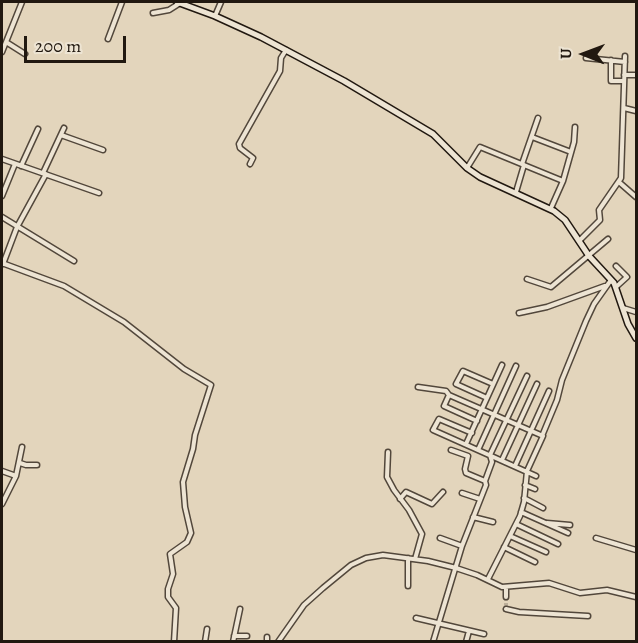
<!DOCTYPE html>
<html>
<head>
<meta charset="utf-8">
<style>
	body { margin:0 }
	#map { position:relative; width:638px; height:643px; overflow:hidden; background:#e3d5bc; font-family:Alegreya,serif }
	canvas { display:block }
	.frame { position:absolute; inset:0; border:3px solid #211810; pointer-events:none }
	.north { position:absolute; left:554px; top:24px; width:60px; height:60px; -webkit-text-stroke:4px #ede4d3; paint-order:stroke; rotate:271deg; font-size:16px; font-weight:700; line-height:24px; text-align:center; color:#211810 }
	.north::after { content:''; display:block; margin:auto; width:21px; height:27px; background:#211810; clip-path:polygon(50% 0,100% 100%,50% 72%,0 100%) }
	.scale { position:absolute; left:24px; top:36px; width:102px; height:27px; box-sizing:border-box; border:3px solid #211810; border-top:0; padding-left:8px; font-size:18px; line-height:21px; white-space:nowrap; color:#211810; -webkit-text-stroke:4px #ede4d3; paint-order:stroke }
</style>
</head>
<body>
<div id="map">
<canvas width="638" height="643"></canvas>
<div class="frame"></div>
<div class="north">U</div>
<div class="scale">200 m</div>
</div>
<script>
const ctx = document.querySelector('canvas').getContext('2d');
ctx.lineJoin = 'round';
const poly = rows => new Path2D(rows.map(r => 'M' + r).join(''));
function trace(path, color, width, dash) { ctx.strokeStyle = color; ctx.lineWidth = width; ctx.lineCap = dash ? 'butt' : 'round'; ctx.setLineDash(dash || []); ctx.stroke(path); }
trace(poly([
	[506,597,506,609]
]), '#bcaf9a', 4, [4, 2]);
const minor = poly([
	[153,13,169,10,180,3],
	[215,16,221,2],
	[108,39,122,2],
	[6,42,25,54],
	[2,52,22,2],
	[586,58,625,62],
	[611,60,611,81,624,81],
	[624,75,636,75],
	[624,108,636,111],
	[61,135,103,150],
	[532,137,571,152],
	[2,159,99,193],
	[250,164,253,158,240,148,239,144,280,71,281,58,286,50],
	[522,164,538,118],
	[21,166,38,129],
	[467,168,480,147,563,181],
	[43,173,64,128],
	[620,183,636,197],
	[516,192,524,165],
	[2,196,15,164],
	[551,208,563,181,574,142,575,127],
	[2,217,74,261],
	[579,241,600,220,599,210,621,178,625,56],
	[2,263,64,286,124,322,184,369,211,385,195,435,193,449,183,482,185,507,191,533,187,542,170,554,173,574,168,589,168,597,176,608,174,642],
	[3,264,17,227,46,174],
	[527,279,551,287,608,239],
	[616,287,627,277,616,266],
	[623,308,636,312],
	[519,313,547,307,605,286],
	[418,387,446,391,449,395,543,436,527,471,524,502,520,516,488,579],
	[449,395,444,406,477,421],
	[487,398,456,384,463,371,493,384],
	[472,433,439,419,433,430,536,476],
	[542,436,557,400,562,380,586,321,594,304,611,280],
	[466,444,502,365],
	[478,450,516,366],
	[388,452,387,477,394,490,409,510,422,534,415,559],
	[502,460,537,384],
	[20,463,26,465,37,465],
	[515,466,549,391],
	[2,471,16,476],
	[485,481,492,462,490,455,527,376],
	[525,485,535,489],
	[462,493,480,499],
	[524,498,543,508],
	[400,499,406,492,432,504,443,492],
	[2,504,16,476,22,447],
	[521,512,568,533],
	[473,517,493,522],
	[547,523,570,525],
	[516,524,558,544],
	[510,536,546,552],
	[440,538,462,546],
	[596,538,636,550],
	[504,547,535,562],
	[408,586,408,558],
	[506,597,506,587],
	[506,609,519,612,588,616],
	[416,618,484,634],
	[234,636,247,636],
	[267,637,267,642],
	[205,642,207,629],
	[233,642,240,609],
	[278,642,304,605,323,588,351,565,366,558,383,555,428,561,456,568,477,575,502,587,549,583,580,593,607,590,636,597],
	[433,642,462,546,486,485,485,481,466,473,465,469,468,456,451,450],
	[466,642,469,631]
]);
const secondary = poly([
	[177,2,215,16,261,37,344,81,433,134,467,168,480,177,554,211,565,220,589,256,614,283,628,324,636,338]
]);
trace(minor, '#52473b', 7);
trace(secondary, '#211810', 8);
trace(minor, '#ede4d3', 4);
trace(secondary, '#ede4d3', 5);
</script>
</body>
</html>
